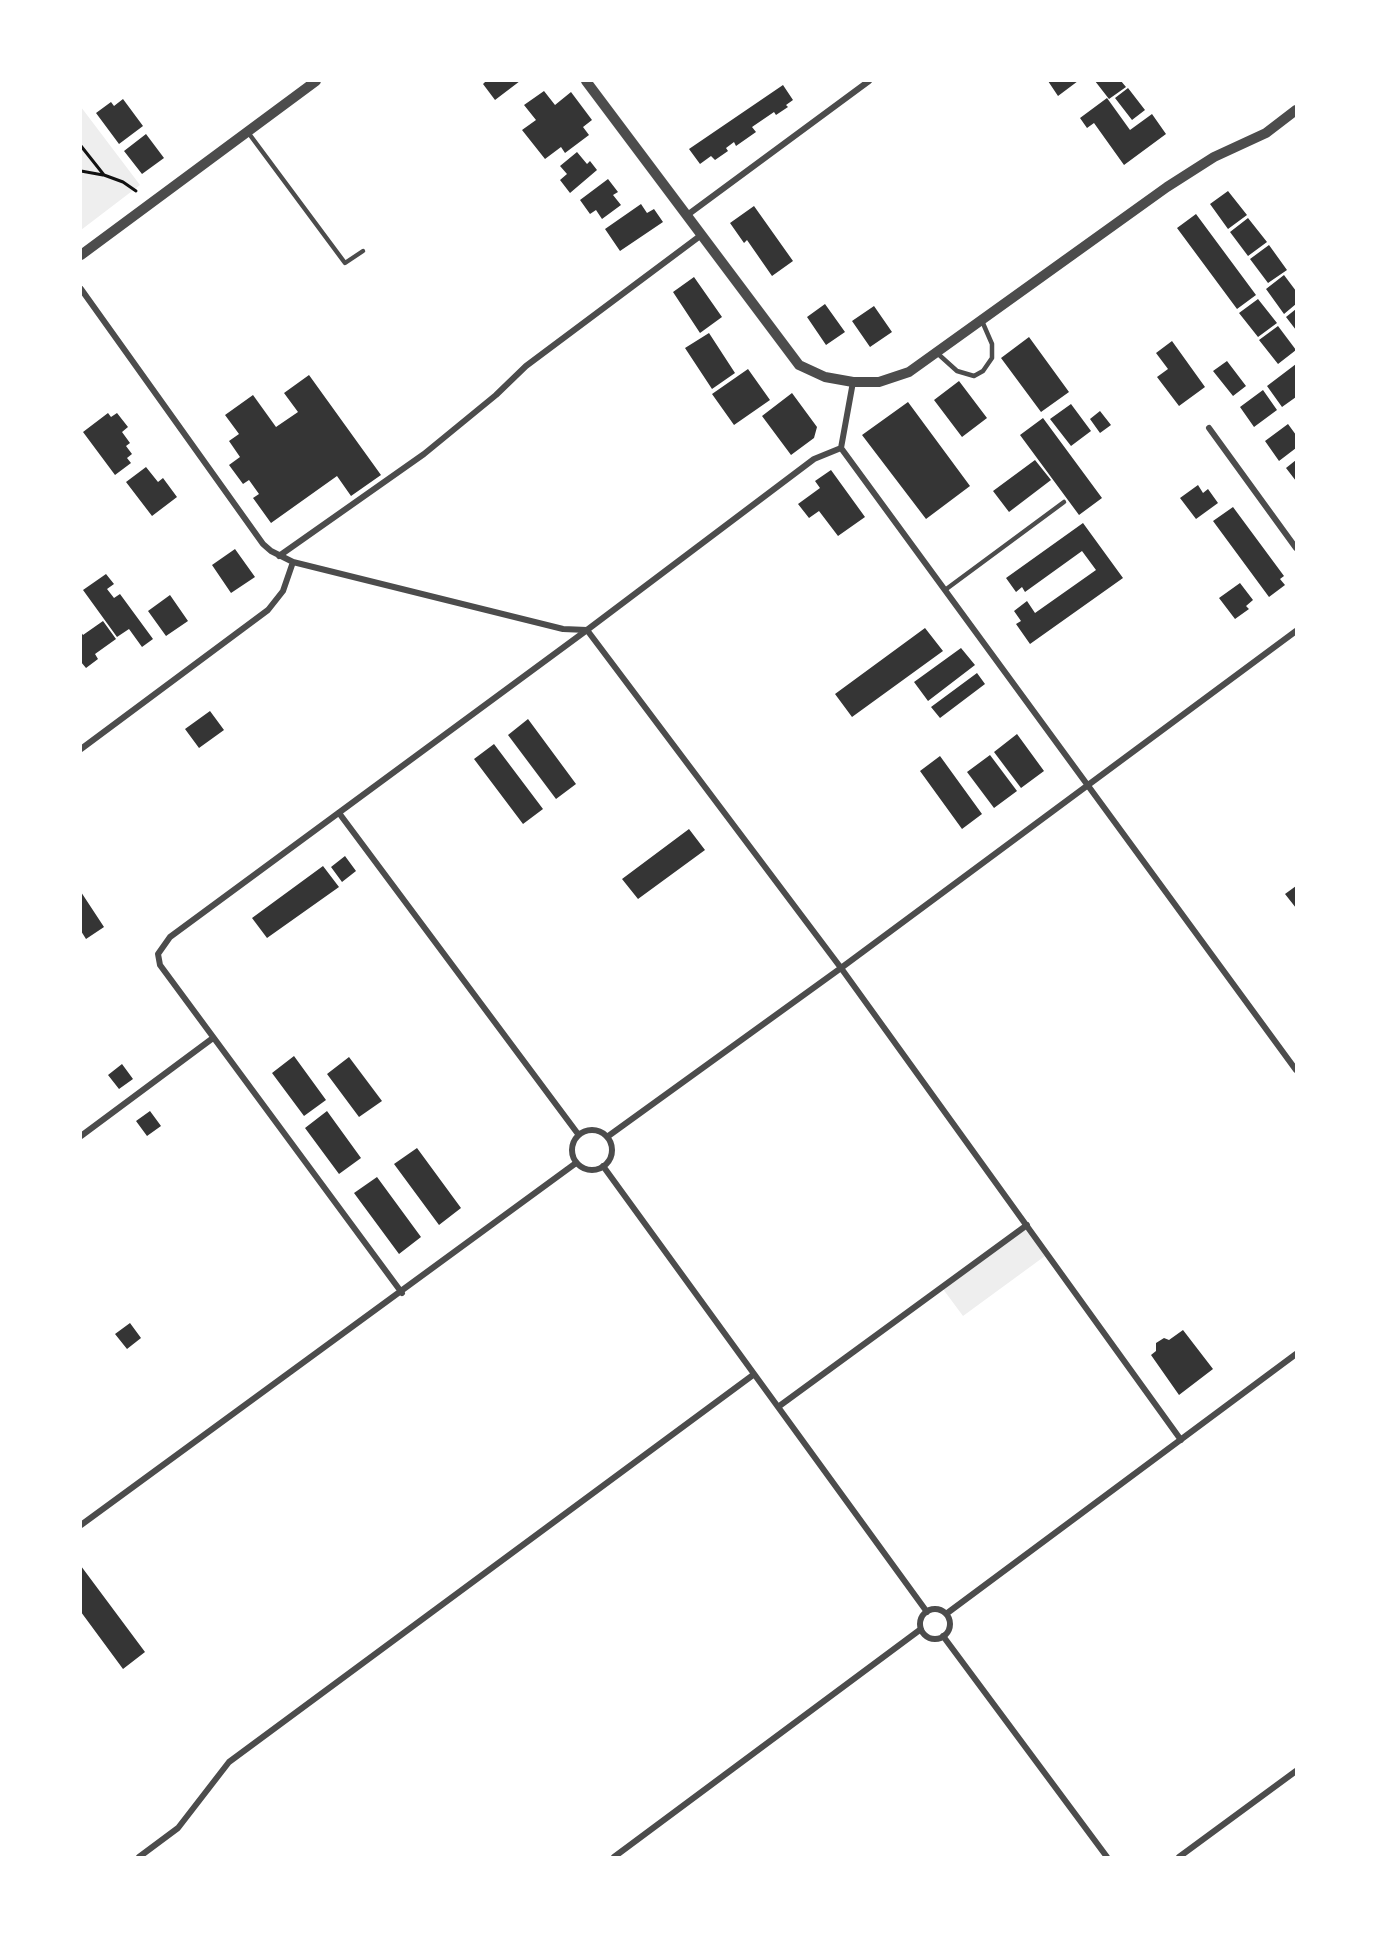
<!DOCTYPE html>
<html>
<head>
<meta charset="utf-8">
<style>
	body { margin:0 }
	#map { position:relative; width:1377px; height:1938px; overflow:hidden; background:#fff; font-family:"IBM Plex Serif",serif }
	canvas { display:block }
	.frame { position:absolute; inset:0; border:82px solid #fff; pointer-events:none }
</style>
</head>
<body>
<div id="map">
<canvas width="1377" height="1938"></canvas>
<div class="frame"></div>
</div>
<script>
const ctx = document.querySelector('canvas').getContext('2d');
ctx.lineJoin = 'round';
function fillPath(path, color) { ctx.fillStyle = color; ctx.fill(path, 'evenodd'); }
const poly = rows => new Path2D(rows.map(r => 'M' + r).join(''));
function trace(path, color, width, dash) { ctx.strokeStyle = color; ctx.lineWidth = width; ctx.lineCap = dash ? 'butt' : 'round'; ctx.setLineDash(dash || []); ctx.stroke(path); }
fillPath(poly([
	[81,107,140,185,81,230],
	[1025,1229,1045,1256,963,1316,943,1289]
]), '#eee');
fillPath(poly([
	[486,81,520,81,495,100,483,84],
	[1048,81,1078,81,1058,96],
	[1095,81,1121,81,1126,87,1109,99],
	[783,85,793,100,786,105,788,107,776,115,774,112,752,127,756,132,736,146,734,142,726,148,728,151,715,160,711,156,700,164,689,149],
	[1128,88,1145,110,1132,120,1115,98],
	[544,91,555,105,571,92,592,120,583,127,589,135,565,153,561,147,545,159,522,130,536,120,524,105],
	[1107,98,1130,130,1152,114,1166,134,1124,165,1094,123,1087,128,1080,118],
	[123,99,143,126,119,144,96,113,111,102,114,106],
	[146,134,164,158,142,174,124,151],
	[577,152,587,164,590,161,597,170,570,193,560,180,567,174,560,166],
	[608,179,618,192,613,195,621,205,602,219,596,210,590,214,580,200],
	[1228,191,1247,215,1228,229,1210,204],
	[641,204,647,213,654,209,663,222,620,251,605,229],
	[754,206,793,261,772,276,747,240,744,243,730,223],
	[1196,214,1256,295,1237,309,1177,228],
	[1248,218,1267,242,1248,256,1230,232],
	[1269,245,1287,270,1268,283,1250,259],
	[1284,275,1296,291,1296,304,1284,314,1266,289],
	[694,277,722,317,700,333,673,292],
	[1258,299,1277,323,1258,337,1239,313],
	[825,304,845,332,826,345,807,317],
	[874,306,892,332,870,347,852,321],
	[1296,309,1296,330,1286,317],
	[1278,326,1296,350,1278,364,1259,340],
	[709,333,735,373,712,389,685,348],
	[1029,337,1069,392,1041,412,1001,358],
	[1172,341,1205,387,1179,406,1157,377,1168,369,1156,353],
	[1227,361,1246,386,1233,396,1213,371],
	[1296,364,1296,397,1282,407,1267,386],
	[748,369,770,400,734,425,712,394],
	[309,375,381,475,351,496,337,476,271,523,253,498,259,494,249,480,243,484,229,465,240,457,229,441,239,434,225,415,253,395,276,427,298,412,284,393],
	[959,381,987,418,962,437,934,400],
	[1263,390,1277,410,1254,427,1240,407],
	[792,393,817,427,814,438,791,455,762,416],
	[908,402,970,486,926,519,862,435],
	[1071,404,1091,431,1071,446,1050,419],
	[1100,411,1111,425,1100,433,1090,419],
	[108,413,111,417,117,413,128,427,122,432,130,443,126,446,132,454,127,458,131,463,115,475,83,432],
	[1043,418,1102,498,1079,515,1020,435],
	[1288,424,1296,435,1296,448,1279,461,1265,441],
	[1035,460,1051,480,1009,512,993,491],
	[1296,460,1296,481,1286,468],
	[146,467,158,482,163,478,177,497,152,516,126,482],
	[831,470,865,517,838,536,819,511,809,518,798,504,820,488,815,481],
	[1198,485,1203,493,1208,489,1218,503,1196,519,1180,498],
	[1233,507,1284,576,1280,579,1285,585,1269,597,1213,521],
	[1083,523,1123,578,1030,644,1016,624,1021,621,1014,611,1027,601,1035,613,1096,570,1082,551,1025,592,1022,587,1016,592,1006,578],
	[235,549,255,577,231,593,212,565],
	[106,574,114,584,107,589,114,598,120,594,153,639,142,647,129,629,117,637,83,590],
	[1240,583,1253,600,1246,606,1249,609,1235,619,1219,598],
	[170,595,188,621,166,636,148,611],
	[103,621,116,639,95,654,98,659,86,668,81,662,81,632,83,635],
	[925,628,943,651,852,717,835,694],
	[961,648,975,665,928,701,914,682],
	[977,673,985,684,940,718,931,707],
	[210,711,224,730,199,748,185,729],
	[528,719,576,784,556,799,508,735],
	[1017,734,1044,771,1021,788,994,752],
	[494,744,543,809,523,824,474,759],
	[990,755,1017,791,994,808,967,772],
	[940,756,982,814,962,829,920,771],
	[689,829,705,850,638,899,622,879],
	[345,856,356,871,342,882,331,867],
	[323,866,339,887,267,938,252,918],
	[1296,886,1296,908,1285,894],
	[81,892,104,927,86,939,81,931],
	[294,1056,326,1100,304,1116,272,1073],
	[349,1057,382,1101,359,1117,327,1074],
	[122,1064,133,1079,119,1089,108,1075],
	[150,1111,161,1126,147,1136,136,1121],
	[327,1111,361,1158,339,1174,305,1128],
	[417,1148,461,1208,439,1225,394,1164],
	[377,1177,421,1237,399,1254,354,1193],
	[130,1323,141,1338,127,1349,115,1334],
	[1183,1330,1213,1369,1179,1395,1151,1355,1156,1351,1156,1343,1164,1338,1169,1340],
	[81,1566,145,1652,123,1669,81,1612]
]), '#353535');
trace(poly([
	[81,146,104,175,123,182,136,191],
	[81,171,103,175]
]), '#111', 3);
trace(poly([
	[247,131,345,263,363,251],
	[937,353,957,371,974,376,983,371,992,358,992,344,982,321],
	[945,590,1064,502]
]), '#4c4c4c', 4.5);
trace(poly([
	[686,216,869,81],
	[81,289,263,544,271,551,293,562,563,629,587,630,841,968,1181,1440],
	[1209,428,1296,548],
	[841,448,1296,1070],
	[279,556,424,454,496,395,526,366,700,236],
	[81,749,268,610,283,591,293,562],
	[339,813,578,1134],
	'572 1150a20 20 0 1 1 40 0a20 20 0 1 1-40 0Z',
	[81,1136,213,1038],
	[607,1137,841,968,1296,631],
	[603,1166,927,1612],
	[402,1293,160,965,158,954,170,937,587,630,814,459,841,448,853,382],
	[778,1407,1027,1225],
	[81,1525,576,1163],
	'920 1624a15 15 0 1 1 30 0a15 15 0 1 1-30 0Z',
	[946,1614,1296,1354],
	[943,1636,1107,1857],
	[139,1857,178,1828,229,1762,753,1375],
	[614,1857,921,1629],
	[1179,1857,1296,1771]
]), '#4c4c4c', 6);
trace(poly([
	[586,81,799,365,825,377,853,382,879,382,909,372,1167,187,1214,157,1266,133,1296,110],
	[81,255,316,81]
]), '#4c4c4c', 10);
</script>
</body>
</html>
